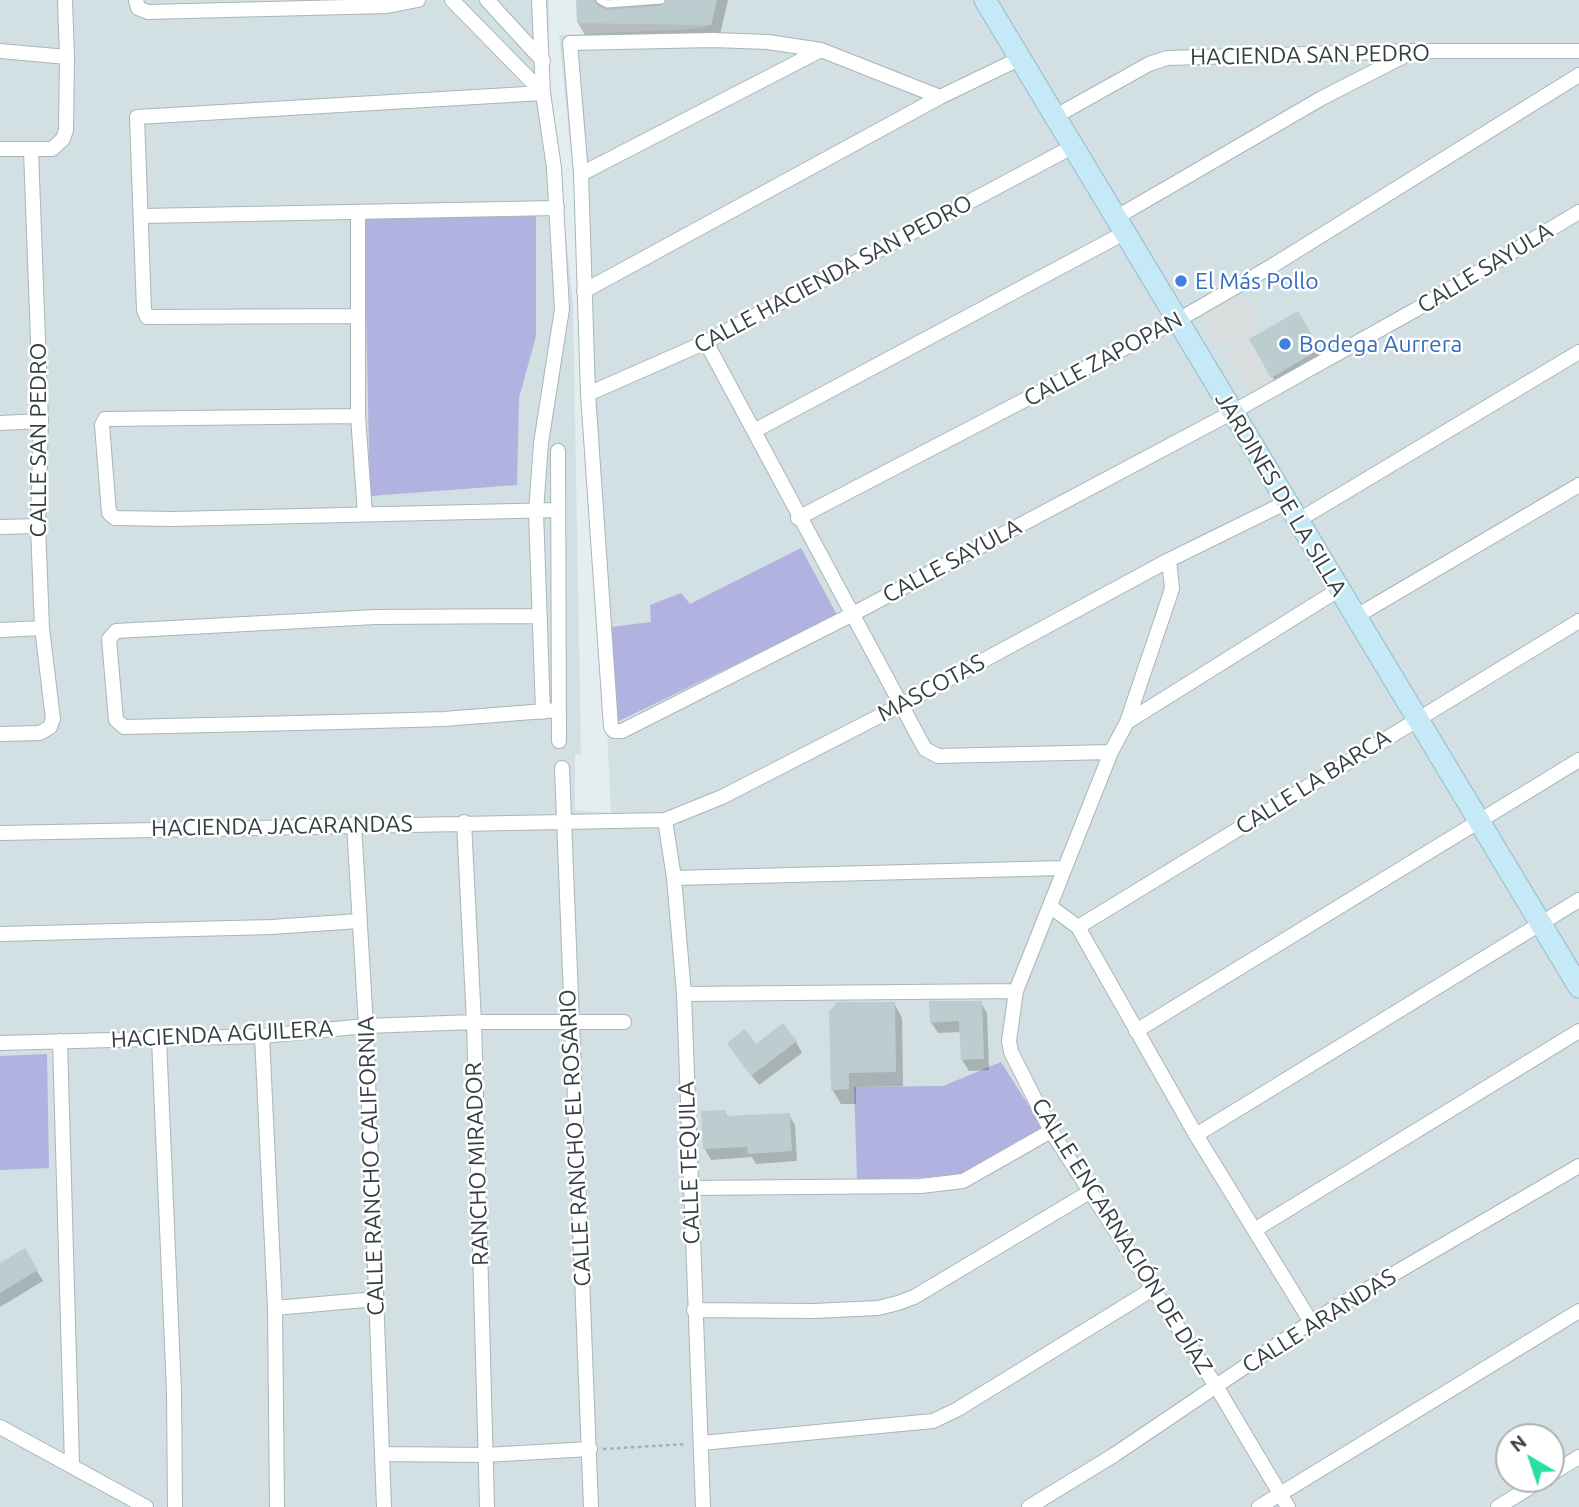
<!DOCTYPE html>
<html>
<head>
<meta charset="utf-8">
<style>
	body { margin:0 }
	#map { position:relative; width:1579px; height:1507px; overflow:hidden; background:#e4edef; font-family:Ubuntu,sans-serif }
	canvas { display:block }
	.north { position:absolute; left:1495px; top:1423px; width:70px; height:70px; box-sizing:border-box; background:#fff; border:2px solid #aeb2b3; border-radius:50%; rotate:321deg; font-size:19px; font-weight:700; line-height:28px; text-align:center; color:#353f41 }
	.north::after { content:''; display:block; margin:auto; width:24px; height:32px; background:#2bdfa3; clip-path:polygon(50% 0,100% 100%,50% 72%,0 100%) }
</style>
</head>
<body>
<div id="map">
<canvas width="1579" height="1507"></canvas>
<div class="north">N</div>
</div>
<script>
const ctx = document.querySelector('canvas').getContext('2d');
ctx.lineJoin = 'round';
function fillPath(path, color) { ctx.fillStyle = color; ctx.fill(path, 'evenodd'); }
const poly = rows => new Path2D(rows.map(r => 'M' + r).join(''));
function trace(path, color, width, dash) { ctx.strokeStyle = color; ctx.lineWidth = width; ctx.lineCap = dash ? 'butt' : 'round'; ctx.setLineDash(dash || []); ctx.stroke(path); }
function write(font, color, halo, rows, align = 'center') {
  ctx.font = font + ' Ubuntu,sans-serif'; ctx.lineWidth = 5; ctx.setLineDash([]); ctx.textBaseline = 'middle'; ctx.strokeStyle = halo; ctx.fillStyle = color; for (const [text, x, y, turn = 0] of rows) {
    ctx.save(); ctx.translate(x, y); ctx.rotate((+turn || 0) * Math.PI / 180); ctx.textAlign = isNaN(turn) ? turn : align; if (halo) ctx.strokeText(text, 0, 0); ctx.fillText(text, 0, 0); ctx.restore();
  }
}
fillPath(poly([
	[0,0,549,0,548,68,573,305,581,755,575,755,575,810,611,813,588,320,559,35,692,29,711,25,717,0,975,0,992,11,999,0,1579,0,1579,1507,0,1507],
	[1509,1437,1551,1437,1551,1479,1509,1479]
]), '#d2dfe3');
fillPath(poly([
	[687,351,792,550,690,600,682,589,650,605,633,513,607,523,599,396],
	[34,1162,44,1440,0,1416,0,1163]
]), '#cfe1e7');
fillPath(poly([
	[536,211,536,336,519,398,517,485,370,496,364,219],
	[801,548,837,615,617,722,611,627,651,622,650,605,681,593,690,604],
	[47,1054,49,1168,0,1170,0,1056],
	[1001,1062,1043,1128,956,1176,857,1180,854,1087,943,1086]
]), '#b1b2df');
fillPath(poly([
	[1238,289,1262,327,1224,349,1200,313],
	[1247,340,1272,381,1251,392,1225,352]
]), '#d9dddd');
fillPath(poly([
	[578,0,728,0,719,39,586,37,578,23],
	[1297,314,1324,360,1278,387,1252,340],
	[894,1003,902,1018,903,1086,856,1087,856,1104,841,1104,832,1089],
	[981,1003,987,1013,989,1070,969,1071,962,1060,961,1032,938,1033,931,1022],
	[796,1042,802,1053,759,1085,735,1054,755,1047],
	[725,1112,729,1118,789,1115,795,1125,797,1161,756,1164,752,1157,711,1160,705,1149,703,1113],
	[24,1250,43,1281,0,1307,0,1265]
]), '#0003');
fillPath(poly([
	[576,0,594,0,597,5,607,10,661,6,667,0,717,0,711,25,577,23],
	[1298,311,1320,349,1271,378,1249,339],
	[929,1001,982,1001,984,1059,961,1060,959,1021,930,1023],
	[837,1002,895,1002,896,1072,849,1073,849,1089,831,1090,829,1012],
	[783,1023,797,1041,751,1076,727,1043,745,1029,756,1044],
	[726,1110,726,1116,790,1113,792,1151,748,1154,747,1147,703,1149,701,1111],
	[25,1248,38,1270,0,1293,0,1263]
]), '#bbcdcf');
const lane = poly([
	[600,0,607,4,661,0]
]);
const street = poly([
	[136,0,138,8,148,12,387,6,418,0],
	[452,0,543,93],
	[487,0,543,61],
	[539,0,543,93,554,168,562,309,541,443,536,511,543,712],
	[0,51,67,57],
	[940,97,821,50,768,42,713,40,570,43,581,174,588,394,611,727,614,731,622,731,851,615,1231,413,1415,310,1579,212],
	[1056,116,1149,64,1167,58,1413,51,1579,51],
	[0,149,52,149,63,139,66,130,67,57,65,0],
	[581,174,821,50],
	[358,214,358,416,365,514],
	[142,216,557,208],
	[1117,217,1322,98,1408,54],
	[584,291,940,97,1021,58],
	[356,316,147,317,144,310,137,117,543,93],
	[706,342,925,749,938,756,1111,752],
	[588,394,706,342,1074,146],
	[358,416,105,419,102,425,109,513,115,518,173,519,557,510],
	[0,423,41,421],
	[754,431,1126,232],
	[558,451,559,741],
	[798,518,1178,320,1272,266,1579,75],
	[1297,521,1579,352],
	[0,527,38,526],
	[1169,560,1172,588,1169,598,1127,722,1111,752,1016,991,1009,1041,1011,1052,1051,1131,1216,1386,1288,1507],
	[540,616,375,617,116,631,109,639,116,720,124,727,340,722,444,719,558,710],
	[1355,617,1579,485],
	[0,630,42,628],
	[1127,722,1338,590],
	[0,734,40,733,50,727,53,719,42,628,38,526,41,421,31,151],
	[562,768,591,1507],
	[665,820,674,878,684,994,703,1507],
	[464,822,474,1022,487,1507],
	[354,824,366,1026,384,1507],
	[0,833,665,820,722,797,901,705,1169,560,1285,503],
	[674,878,1063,868],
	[1051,907,1078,927,1579,621],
	[1078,927,1196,1135,1311,1322],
	[0,934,271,927,359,921],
	[684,994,1016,991],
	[1136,1031,1579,760],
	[262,1036,275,1308,277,1507],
	[159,1039,174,1392,175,1507],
	[60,1041,72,1464],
	[0,1043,262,1036,366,1026,474,1022,624,1022],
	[1196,1135,1579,900],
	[689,1188,921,1186,963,1181,1051,1131],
	[1256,1229,1579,1031],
	[275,1308,376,1299],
	[694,1310,813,1311,878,1308,898,1303,914,1297,1088,1193],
	[0,1427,146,1507],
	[701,1443,933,1421,958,1409,1151,1290],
	[383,1454,485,1455,590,1449],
	[1551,1474,1579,1457],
	[1029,1507,1114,1455,1311,1322,1579,1166],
	[1259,1507,1579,1311],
	[1498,1507,1543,1479]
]);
const secondary = poly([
	[985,0,1579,987]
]);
trace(lane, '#a8b6b9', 9);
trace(street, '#a8b6b9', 16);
trace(secondary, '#96bac7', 23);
trace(poly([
	[603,1449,687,1444]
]), '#9bb4b9', 2.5, [3.5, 3.5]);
trace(lane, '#fff', 7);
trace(street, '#fff', 14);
trace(secondary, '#c6e9f7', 21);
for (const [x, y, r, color] of [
	[1181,281,7,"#3f7fe0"],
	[1285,344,7,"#3f7fe0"]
]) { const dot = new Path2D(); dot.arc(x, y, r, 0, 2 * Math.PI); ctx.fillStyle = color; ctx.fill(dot); trace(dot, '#fff', 2.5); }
write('23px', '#353f41', '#fff', [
	["HACIENDA SAN PEDRO",1310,55,-1],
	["CALLE SAYULA",1485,268,-31],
	["CALLE HACIENDA SAN PEDRO",833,274,-28],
	["CALLE ZAPOPAN",1103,359,-28],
	["CALLE SAN PEDRO",38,440,-90],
	["JARDINES DE LA SILLA",1281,494,59],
	["CALLE SAYULA",952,561,-28],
	["MASCOTAS",931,688,-28],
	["CALLE LA BARCA",1313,782,-32],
	["HACIENDA JACARANDAS",282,826,-1],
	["HACIENDA AGUILERA",222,1034,-3],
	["CALLE RANCHO EL ROSARIO",575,1138,-93],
	["CALLE TEQUILA",689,1163,-92],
	["RANCHO MIRADOR",477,1164,-92],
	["CALLE RANCHO CALIFORNIA",371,1166,-92],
	["CALLE ENCARNACIÓN DE DÍAZ",1122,1236,58],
	["CALLE ARANDAS",1319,1321,-32]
]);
write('23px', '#366cbe', '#fff', [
	["El Más Pollo",1195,281],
	["Bodega Aurrera",1299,344]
], 'left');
</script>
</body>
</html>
